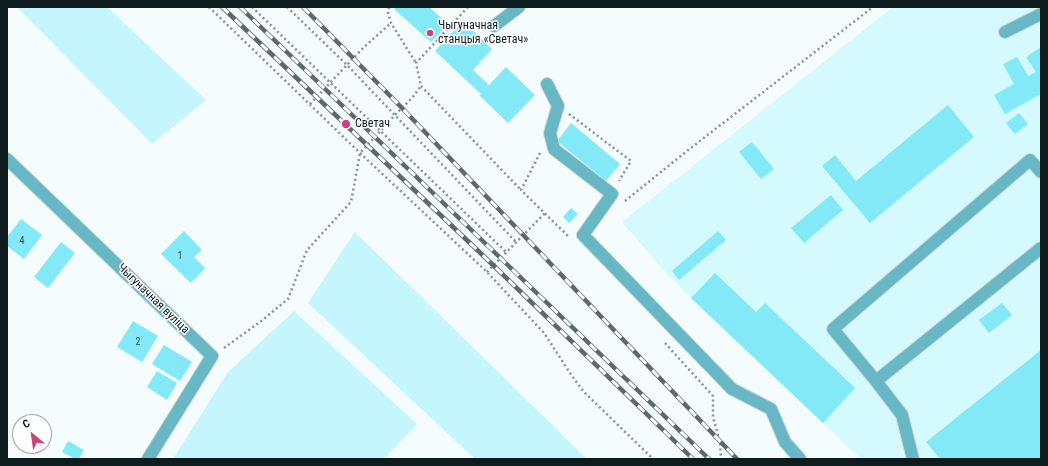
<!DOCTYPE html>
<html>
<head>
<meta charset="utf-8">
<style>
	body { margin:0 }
	#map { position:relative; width:1048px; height:466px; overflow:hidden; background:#f4fcfd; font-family:"Roboto Condensed",sans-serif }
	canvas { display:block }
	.frame { position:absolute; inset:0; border:8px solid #0e1c1e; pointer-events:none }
	.north { position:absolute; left:12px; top:414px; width:40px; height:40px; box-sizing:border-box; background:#fff; border:1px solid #9fa4a5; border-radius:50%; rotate:331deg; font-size:11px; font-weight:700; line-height:16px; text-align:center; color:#0e1c1e }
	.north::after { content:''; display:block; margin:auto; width:14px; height:18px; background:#cb427e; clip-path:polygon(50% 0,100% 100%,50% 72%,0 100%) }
</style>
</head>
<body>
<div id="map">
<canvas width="1048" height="466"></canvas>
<div class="frame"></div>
<div class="north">С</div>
</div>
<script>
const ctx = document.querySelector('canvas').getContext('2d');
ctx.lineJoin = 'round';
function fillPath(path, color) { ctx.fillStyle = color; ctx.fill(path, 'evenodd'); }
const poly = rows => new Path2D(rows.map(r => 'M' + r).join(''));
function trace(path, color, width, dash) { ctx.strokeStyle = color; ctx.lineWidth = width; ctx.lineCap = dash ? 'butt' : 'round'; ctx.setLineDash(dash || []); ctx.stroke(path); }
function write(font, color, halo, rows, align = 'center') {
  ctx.font = font + ' "Roboto Condensed",sans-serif'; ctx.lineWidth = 3; ctx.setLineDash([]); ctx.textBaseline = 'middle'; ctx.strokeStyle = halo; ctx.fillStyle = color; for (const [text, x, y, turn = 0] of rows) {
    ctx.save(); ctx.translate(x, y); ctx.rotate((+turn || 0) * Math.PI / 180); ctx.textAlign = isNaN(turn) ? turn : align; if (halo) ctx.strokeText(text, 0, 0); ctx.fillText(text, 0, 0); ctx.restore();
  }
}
fillPath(poly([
	[893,7,1041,7,1041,459,861,459,732,337,668,275,622,222]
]), '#d4faff');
fillPath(poly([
	[17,7,107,7,206,100,152,144],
	[355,232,587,459,475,459,308,303],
	[294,311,417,424,384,459,173,459,228,372]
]), '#c6f6fd');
fillPath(poly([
	[396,7,429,7,448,24,431,42,394,9],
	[463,21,492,49,473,70,489,85,506,67,535,95,508,123,479,95,481,94,435,51],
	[1041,47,1041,94,1005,114,994,95,1014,84,1003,64,1017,57,1028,76,1036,72,1026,57],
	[948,105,974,137,870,223,822,166,835,155,856,181],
	[1019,113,1028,124,1015,134,1006,123],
	[571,123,620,164,606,181,557,141],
	[752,142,774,169,761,179,739,152],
	[831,195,843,210,804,243,791,228],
	[571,208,578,214,569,223,563,217],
	[21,219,42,235,24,259,7,246,7,237],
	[184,231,202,250,194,257,205,268,191,283,161,254],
	[718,231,726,240,679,280,672,271],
	[61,242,75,253,48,288,34,277],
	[715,273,756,312,765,303,855,388,823,423,691,298],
	[1002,303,1012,315,989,333,979,320],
	[133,321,158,336,142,362,117,347],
	[164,345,192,362,180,381,152,364],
	[1041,350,1041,459,940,459,926,442],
	[157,371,177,383,167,400,147,387],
	[68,441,84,450,79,459,75,459,62,452]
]), '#83e9f7');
const minor = poly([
	[494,26,519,7],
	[1005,32,1041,14],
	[547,84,558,106,550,133,554,149,612,194,583,235,732,389,771,409,785,442,800,459],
	[7,159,212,356,148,459],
	[1041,172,1030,160,833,329,876,381,1041,248],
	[876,381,902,415,913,459]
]);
trace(minor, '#cfd8d9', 14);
trace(poly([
	[209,7,360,153,487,272,544,333,572,376,584,392,653,459],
	[252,7,506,252],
	[287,7,347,65,516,242],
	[389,7,388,12,391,23,416,63],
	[468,7,416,63,421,86,521,190],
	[310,104,363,48,391,23],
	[569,114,631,161,619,181],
	[540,153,521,190,569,237],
	[625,201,687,151,873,7],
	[487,272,545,213],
	[665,343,713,396,713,417,720,442,721,459],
	[224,348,260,322,288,299,307,250,351,202,360,153,395,115,412,98,421,86]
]), '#879193', 2.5, [2, 3]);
trace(minor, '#67b8c4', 12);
const rail = poly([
	[222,7,493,265,693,459],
	[240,7,709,459],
	[303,7,402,108,737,459]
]);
trace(rail, '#5d686a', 4.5);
trace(rail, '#fff', 3, [9]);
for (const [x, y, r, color] of [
	[430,33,4,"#cb427e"],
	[346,124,5,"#cb427e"]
]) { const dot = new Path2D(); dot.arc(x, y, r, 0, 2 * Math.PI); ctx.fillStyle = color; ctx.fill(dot); trace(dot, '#fff', 1.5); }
write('10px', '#2b4f54', null, [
	["4",22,241],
	["1",180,256],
	["2",138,342]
]);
write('12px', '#0e1c1e', '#fff', [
	["Чыгуначная",438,26],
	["станцыя «Светач»",438,40],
	["Светач",355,124]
], 'left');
write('12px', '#0e1c1e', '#fff', [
	["Чыгуначная вуліца",153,299,44]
]);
</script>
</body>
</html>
